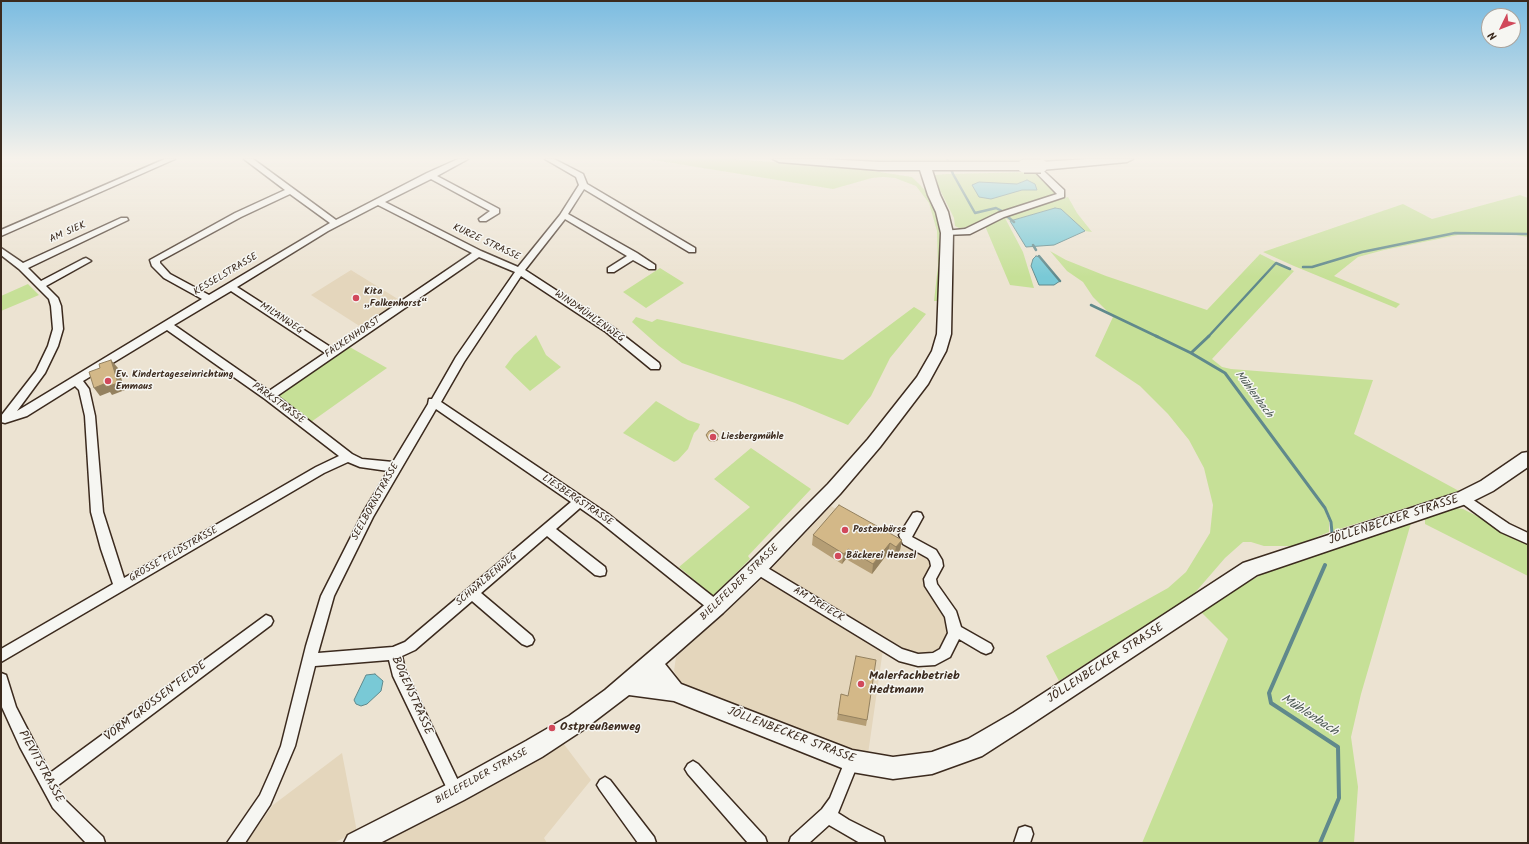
<!DOCTYPE html>
<html>
<head>
<meta charset="utf-8">
<style>
	body { margin:0 }
	#map { position:relative; width:1529px; height:844px; overflow:hidden; background:#ece3d2; font-family:Kalam,sans-serif }
	canvas { display:block }
	.frame { position:absolute; inset:0; border:2px solid #3b2a1e; pointer-events:none }
	.north { position:absolute; left:1481px; top:8px; width:40px; height:40px; box-sizing:border-box; background:#f6f6f2; border:1px solid #aba49d; border-radius:50%; rotate:227deg; font-size:11px; font-weight:700; line-height:16px; text-align:center; color:#3b2a1e }
	.north::after { content:''; display:block; margin:auto; width:14px; height:18px; background:#d1495b; clip-path:polygon(50% 0,100% 100%,50% 72%,0 100%) }
</style>
</head>
<body>
<div id="map">
<canvas width="1529" height="844"></canvas>
<div class="frame"></div>
<div class="north">N</div>
</div>
<script>
const ctx = document.querySelector('canvas').getContext('2d');
ctx.lineJoin = 'round';
function fillPath(path, color) { ctx.fillStyle = color; ctx.fill(path, 'evenodd'); }
const poly = rows => new Path2D(rows.map(r => 'M' + r).join(''));
function trace(path, color, width, dash) { ctx.strokeStyle = color; ctx.lineWidth = width; ctx.lineCap = dash ? 'butt' : 'round'; ctx.setLineDash(dash || []); ctx.stroke(path); }
function write(font, color, halo, rows, align = 'center') {
  ctx.font = font + ' Kalam,sans-serif'; ctx.lineWidth = 3; ctx.setLineDash([]); ctx.textBaseline = 'middle'; ctx.strokeStyle = halo; ctx.fillStyle = color; for (const [text, x, y, turn = 0] of rows) {
    ctx.save(); ctx.translate(x, y); ctx.rotate((+turn || 0) * Math.PI / 180); ctx.textAlign = isNaN(turn) ? turn : align; if (halo) ctx.strokeText(text, 0, 0); ctx.fillText(text, 0, 0); ctx.restore();
  }
}
fillPath(poly([
	[351,270,401,301,361,327,311,295],
	[831,506,901,546,908,546,928,557,933,565,925,582,927,590,944,612,950,629,947,639,938,653,916,655,883,649,868,754,852,750,681,683,674,671,676,657,760,581],
	[563,743,591,780,544,838,547,843,384,843],
	[342,753,357,832,333,843,246,843,273,805]
]), '#e4d6bc');
fillPath(poly([
	[647,159,734,159,860,169,912,177,928,193,937,209,943,235,941,301,934,301,938,266,937,231,929,203,916,186,895,178,883,177,872,178,833,189],
	[823,159,1079,159,972,163],
	[1033,172,1037,173,1056,194,1001,212,969,227,959,228,955,226,954,218,934,178,934,175,947,174],
	[1027,180,1037,190,1022,190,979,197,973,185,1017,184],
	[1520,195,1528,198,1528,237,1516,235,1458,235,1384,250,1358,257,1334,276,1400,304,1396,308,1294,266,1263,252,1403,204,1432,219],
	[1068,197,1077,213,1092,232,1085,231,1061,209,1055,208,1010,221,1005,218,1023,252,1034,288,1010,285,985,226,1004,217],
	[1050,251,1066,260,1106,276,1207,310,1260,254,1294,271,1212,359,1222,367,1231,369,1373,380,1354,434,1459,491,1333,531,1329,515,1326,514,1329,521,1329,532,1295,546,1264,546,1251,542,1243,542,1225,558,1193,595,1059,681,1046,656,1168,588,1186,572,1210,533,1213,505,1204,468,1189,440,1168,414,1140,386,1095,356,1113,317,1093,297,1083,282,1067,271],
	[660,268,684,283,646,308,623,292],
	[28,284,39,295,1,311,1,296],
	[914,307,926,314,890,358,871,396,848,425,795,403,682,363,659,346,632,322,636,317,652,322,657,319,843,360],
	[536,335,546,355,561,367,530,391,505,367,514,355],
	[346,345,387,368,311,422,278,398,277,395],
	[656,401,688,420,700,424,698,429,694,433,688,449,678,460,674,462,623,433],
	[751,448,811,489,748,556,750,559,713,596,679,567,750,507,714,479],
	[1454,508,1463,509,1528,542,1528,576,1425,524,1425,518],
	[1411,523,1361,694,1351,737,1358,787,1354,843,1142,843,1228,639,1201,612,1234,590,1268,571]
]), '#c6e097');
const water = poly([
	[1027,180,1035,184,1037,190,1022,190,991,199,979,197,972,185,979,182,1017,184,1027,180],
	[1055,208,1061,209,1085,231,1054,245,1026,247,1010,221,1055,208],
	[1036,256,1040,257,1060,281,1054,285,1039,285,1031,266,1033,259,1036,256],
	[375,674,383,681,381,691,367,704,361,706,356,704,354,700,366,675,375,674]
]);
fillPath(water, '#79c9d6');
trace(water, '#60898c', 1);
trace(poly([
	[947,159,953,174,975,213,996,208,1002,211],
	[1008,217,1014,222],
	[1033,245,1036,250],
	[1039,256,1060,281],
	[1303,267,1312,267,1362,252,1455,233,1528,234],
	[1091,305,1158,337],
	[1208,337,1276,263,1290,269]
]), '#60898c', 2.5);
trace(poly([
	[1156,336,1191,353,1225,373,1325,508,1331,522,1332,533],
	[1191,353,1209,336]
]), '#60898c', 3);
trace(poly([
	[1320,843,1339,798,1338,747,1271,703,1269,693,1325,565]
]), '#60898c', 4);
const minor = poly([
	[165,159,175,159,1,236,1,230,165,159],
	[244,159,253,159,336,220,427,173,458,159,468,159,437,176,499,209,499,213,486,221,480,221,479,219,490,211,431,179,385,202,481,251,518,267,560,215,579,185,576,177,545,159,554,159,583,174,587,184,695,248,695,252,689,252,584,189,568,214,637,253,655,265,655,269,649,269,633,260,614,272,608,272,608,268,627,256,565,219,525,270,614,328,659,363,660,366,659,369,651,369,606,332,521,276,464,362,441,402,608,514,721,603,723,607,721,611,716,613,711,611,600,522,580,508,556,529,605,567,606,571,605,575,600,576,595,575,547,536,481,593,532,636,534,640,532,644,527,646,522,644,472,601,415,650,402,656,405,670,461,787,464,792,461,797,456,800,451,797,393,676,389,660,315,666,295,746,270,805,245,843,227,843,260,795,272,768,281,746,306,646,321,596,364,511,388,471,360,467,348,462,324,473,1,662,1,649,113,584,101,549,91,512,85,416,79,390,75,386,27,416,5,423,1,422,1,416,36,371,48,346,53,329,51,306,49,299,19,269,1,255,1,248,23,263,121,218,127,218,128,220,28,268,41,281,83,259,86,258,91,261,46,286,58,298,61,306,63,329,58,346,45,373,17,411,202,299,164,278,152,266,150,260,235,213,285,190,244,159],
	[290,194,330,223,209,295,170,274,160,263,160,261,241,217,290,194],
	[378,205,472,253,332,348,237,287,328,231,378,205],
	[479,257,515,272,456,357,432,399,429,399,428,404,393,462,362,459,352,454,277,396,479,257],
	[231,291,325,353,269,391,174,325,231,291],
	[167,330,265,399,339,456,316,467,124,578,103,512,95,416,89,389,83,381,167,330],
	[436,409,571,502,405,642,393,647,318,653,334,596,373,517,436,409],
	[1023,159,1031,159,1064,190,1064,197,1004,217,970,234,944,235,944,231,965,229,998,213,1057,194,1023,159],
	[1463,493,1509,524,1528,533,1528,544,1501,532,1459,501,1457,498,1459,495,1463,493],
	[917,512,921,513,923,517,912,537,936,550,942,560,943,566,936,579,937,584,956,611,961,627,991,644,993,648,991,652,986,654,981,652,959,639,950,657,935,665,918,666,899,661,753,572,751,568,753,564,757,563,761,564,902,649,918,654,933,653,940,649,948,633,945,617,925,586,924,579,931,566,930,561,928,558,903,544,899,535,913,513,917,512],
	[266,615,271,617,273,621,271,625,57,786,63,798,103,837,105,843,86,843,53,808,20,747,1,705,1,673,6,675,16,707,50,773,266,615],
	[852,754,857,756,859,761,838,813,849,820,883,837,885,843,860,843,829,825,809,843,789,843,791,837,822,809,830,798,847,756,852,754],
	[693,761,698,764,765,837,767,843,748,843,688,774,685,769,688,764,693,761],
	[605,777,610,780,654,837,656,843,638,843,600,790,597,785,600,780,605,777],
	[1025,826,1031,828,1033,834,1030,843,1014,843,1019,828,1025,826]
]);
const secondary = poly([
	[773,159,824,159,879,162,1024,162,1030,166,1024,170,932,170,940,195,948,212,953,233,951,334,946,351,928,384,880,447,840,494,764,574,723,613,665,664,681,684,852,750,893,757,932,752,968,739,1013,713,1243,563,1457,493,1481,481,1522,453,1528,452,1528,467,1493,491,1469,503,1257,575,1027,727,982,756,932,774,893,779,852,772,674,701,629,695,583,730,542,757,464,800,380,843,344,843,348,835,448,784,526,741,569,716,605,690,709,601,750,562,828,484,868,439,917,377,932,351,937,334,941,233,936,212,928,195,920,170,879,170,779,162,773,159],
	[1088,159,1133,159,1127,162,1041,170,1035,166,1041,162,1088,159]
]);
trace(minor, '#3b2a1e', 3);
trace(secondary, '#3b2a1e', 3);
fillPath(minor, '#f6f6f2');
fillPath(secondary, '#f6f6f2');
const secondaryBridge = poly([
	[1024,166,1041,166]
]);
trace(secondaryBridge, '#3b2a1e', 16, []);
trace(secondaryBridge, '#f6f6f2', 13);
fillPath(poly([
	[706,435,718,437,718,440,713,442,709,441,707,438],
	[813,535,902,540,900,550,894,557,888,553,872,574,846,559,842,564,812,545],
	[841,694,867,720,866,726,837,720]
]), '#b59e75');
fillPath(poly([
	[111,360,118,368,125,390,112,395,110,392,100,396,94,388],
	[718,434,718,440,713,442,713,439],
	[902,540,900,550,894,557,896,547],
	[890,543,888,553,872,574,873,564],
	[848,549,846,559,842,564,844,554]
]), '#94815f');
const building = poly([
	[111,360,118,383,106,387,104,384,94,388,89,372,100,368,99,364,111,360],
	[713,430,718,434,718,437,713,439,709,439,706,435,709,431,713,430],
	[839,505,902,540,896,547,890,543,873,564,848,549,844,554,813,535,839,505],
	[856,656,876,660,867,720,838,714,841,694,848,696,856,656]
]);
fillPath(building, '#d3b888');
trace(building, '#94815f', 1);
const sky = ctx.createLinearGradient(0, 0, 0, 277);
sky.addColorStop(0, '#7bbce1');
sky.addColorStop(0.57, '#f6f2eb');
sky.addColorStop(1, '#f6f2eb00');
ctx.fillStyle = sky;
ctx.fillRect(0, 0, 1529, 277);
for (const [x, y, r, color] of [
	[356,298,4,"#d1495b"],
	[108,381,4,"#d1495b"],
	[713,437,4,"#d1495b"],
	[845,530,4,"#d1495b"],
	[838,556,4,"#d1495b"],
	[861,684,4,"#d1495b"],
	[552,728,4,"#d1495b"]
]) { const dot = new Path2D(); dot.arc(x, y, r, 0, 2 * Math.PI); ctx.fillStyle = color; ctx.fill(dot); trace(dot, '#f6f6f2', 1.5); }
write('10px', '#3b2a1e', '#f6f6f2', [
	["AM SIEK",68,233,-24],
	["KURZE STRASSE",486,243,25],
	["KESSELSTRASSE",226,275,-31],
	["WINDMÜHLENWEG",589,317,35],
	["MILANWEG",281,319,33],
	["FALKENHORST",353,338,-34],
	["PARKSTRASSE",278,404,36],
	["LIESBERGSTRASSE",577,501,34],
	["SEELBORNSTRASSE",376,502,-61],
	["GROSSE FELDSTRASSE",174,555,-30],
	["SCHWALBENWEG",487,580,-40],
	["BIELEFELDER STRASSE",740,583,-44],
	["AM DREIECK",818,605,31],
	["BIELEFELDER STRASSE",482,777,-29]
]);
write('bold 10px', '#3b2a1e', '#f6f6f2', [
	["Kita",364,292],
	["„Falkenhorst“",364,304],
	["Ev. Kindertageseinrichtung",116,375],
	["Emmaus",116,387],
	["Liesbergmühle",721,437],
	["Postenbörse",853,530],
	["Bäckerei Hensel",846,556]
], 'left');
write('italic 11px', '#4e5a55', '#f6f6f2', [
	["Mühlenbach",1253,395,53]
]);
write('12px', '#3b2a1e', '#f6f6f2', [
	["JÖLLENBECKER STRASSE",1394,521,-18],
	["JÖLLENBECKER STRASSE",1106,664,-33],
	["BOGENSTRASSE",411,696,66],
	["VORM GROSSEN FELDE",156,702,-37],
	["JÖLLENBECKER STRASSE",791,736,21],
	["PIEVITSTRASSE",40,767,61]
]);
write('bold 12px', '#3b2a1e', '#f6f6f2', [
	["Malerfachbetrieb",869,677],
	["Hedtmann",869,691],
	["Ostpreußenweg",560,728]
], 'left');
write('italic 13px', '#4e5a55', '#f6f6f2', [
	["Mühlenbach",1309,716,33]
]);
</script>
</body>
</html>
